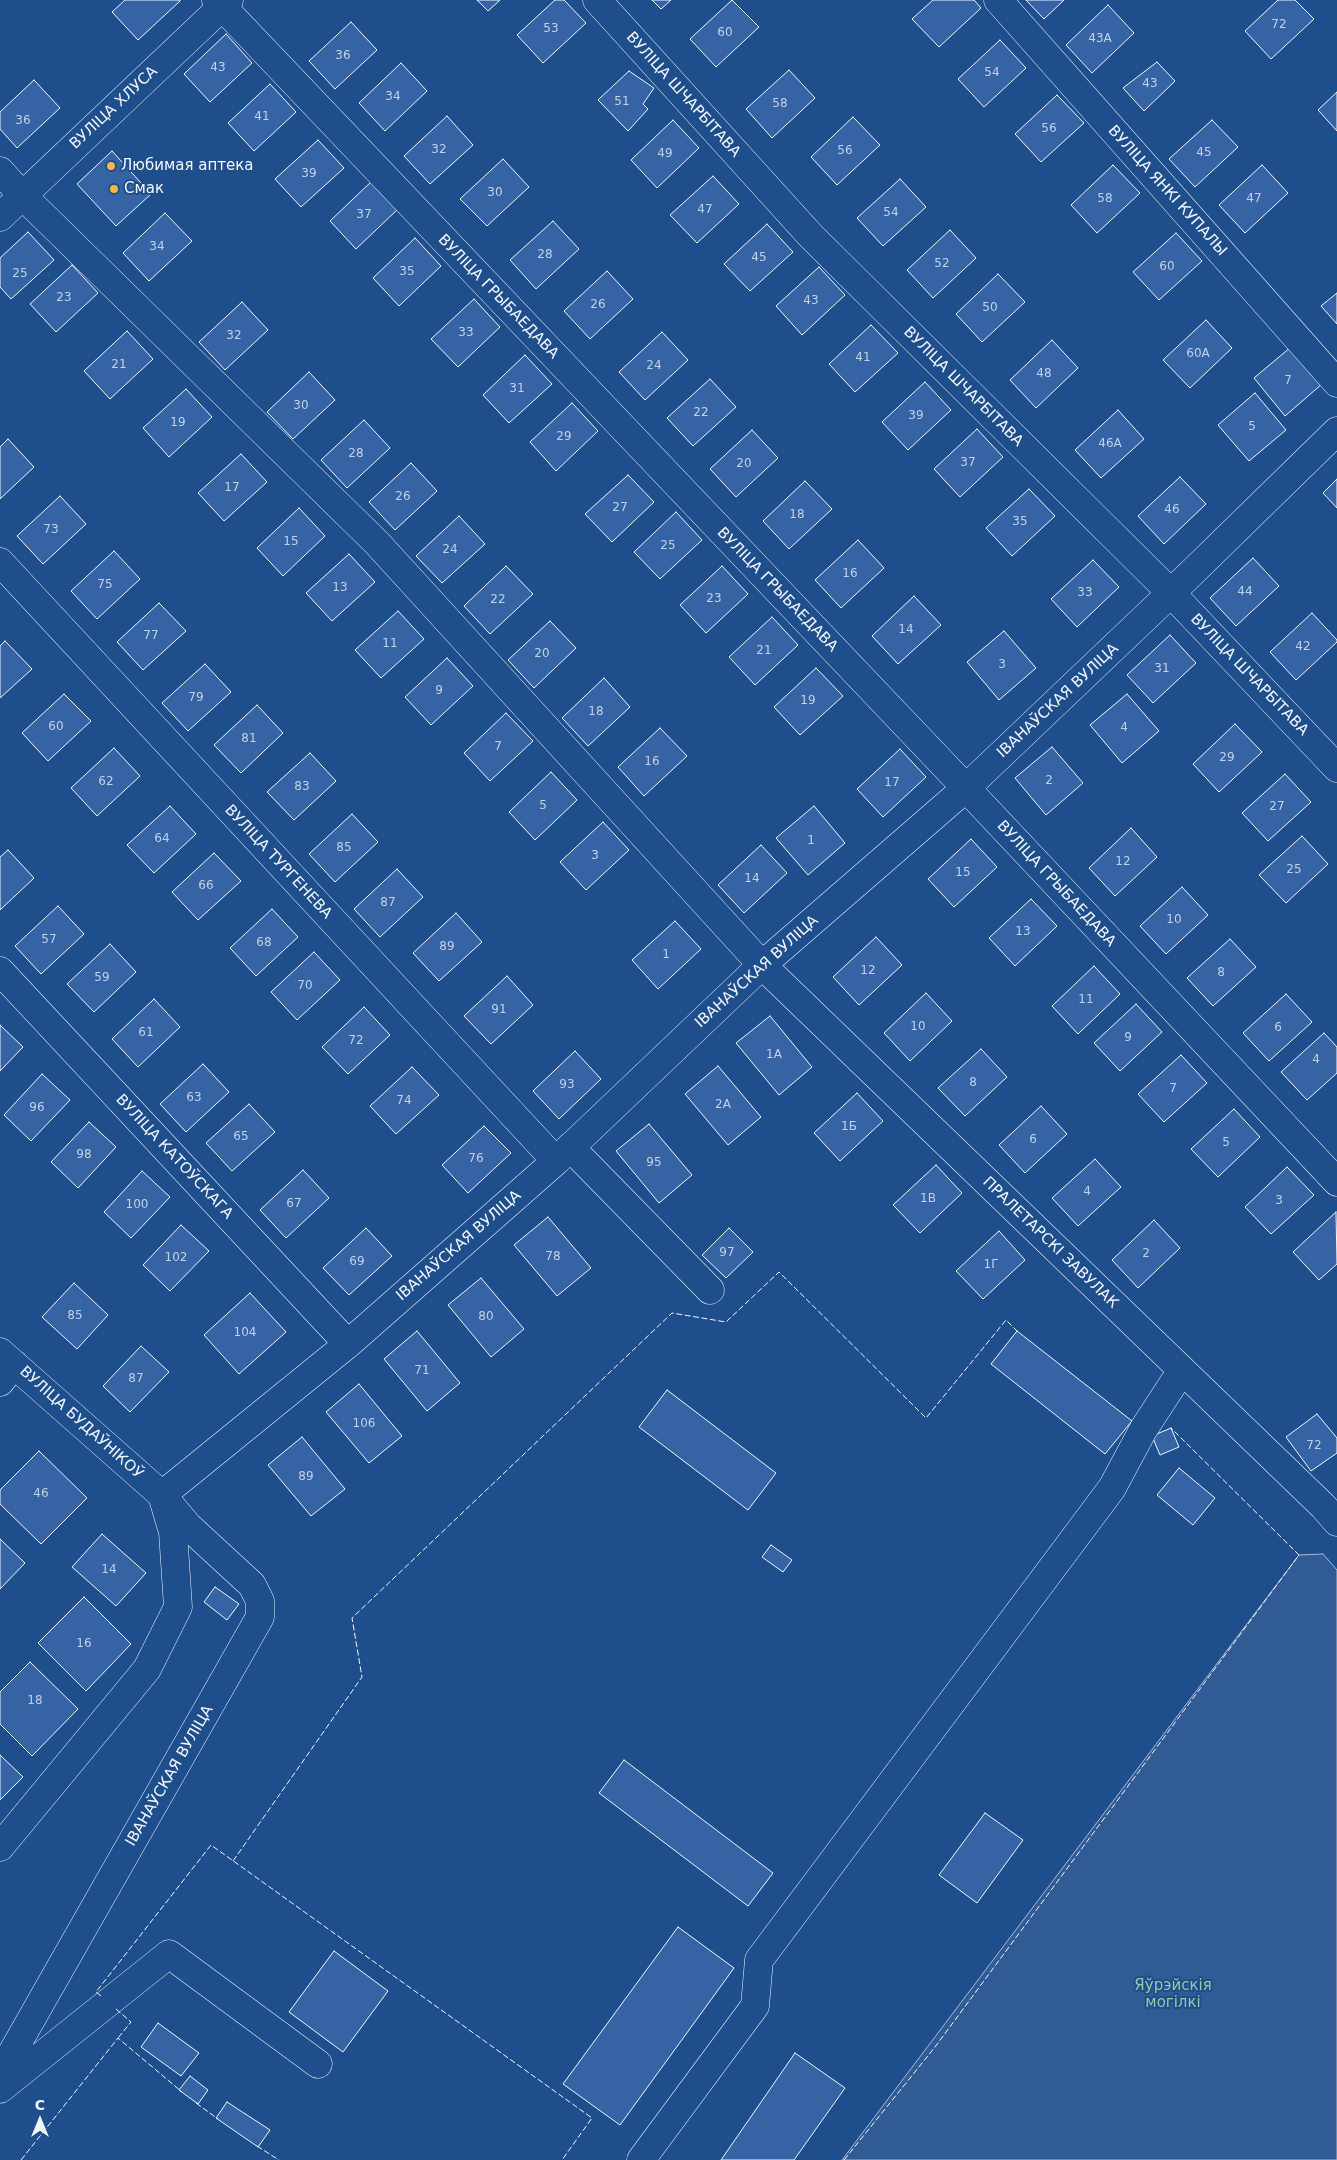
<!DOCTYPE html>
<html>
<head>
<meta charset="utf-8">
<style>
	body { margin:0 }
	#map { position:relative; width:1337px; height:2160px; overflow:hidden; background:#1f4e8c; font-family:"DejaVu Sans",sans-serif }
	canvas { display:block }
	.north { position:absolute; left:15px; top:2095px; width:50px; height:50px; -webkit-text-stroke:4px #1f4e8c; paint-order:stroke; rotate:0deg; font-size:14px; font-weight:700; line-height:20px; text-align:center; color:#f2f6ff }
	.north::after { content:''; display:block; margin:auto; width:18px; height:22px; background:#f2f6ff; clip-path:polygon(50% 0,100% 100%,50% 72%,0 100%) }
</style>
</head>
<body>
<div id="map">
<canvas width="1337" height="2160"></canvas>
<div class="north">С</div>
</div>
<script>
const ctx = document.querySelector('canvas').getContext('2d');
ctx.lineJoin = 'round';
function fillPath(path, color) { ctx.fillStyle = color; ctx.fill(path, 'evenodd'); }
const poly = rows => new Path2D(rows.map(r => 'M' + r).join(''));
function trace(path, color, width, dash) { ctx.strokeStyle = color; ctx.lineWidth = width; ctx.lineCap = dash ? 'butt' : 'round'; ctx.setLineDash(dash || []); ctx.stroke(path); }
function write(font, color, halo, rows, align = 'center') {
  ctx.font = font + ' "DejaVu Sans",sans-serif'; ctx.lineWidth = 4; ctx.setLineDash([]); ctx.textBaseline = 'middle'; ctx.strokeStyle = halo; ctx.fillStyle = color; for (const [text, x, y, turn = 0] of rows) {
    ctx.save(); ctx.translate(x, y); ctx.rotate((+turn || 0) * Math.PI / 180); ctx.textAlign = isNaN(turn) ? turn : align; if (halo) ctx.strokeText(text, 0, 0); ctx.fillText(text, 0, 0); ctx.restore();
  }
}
const built = poly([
	[1323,1554,1337,1570,1337,2160,842,2160,1299,1555,1323,1554]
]);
fillPath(built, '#305b95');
trace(built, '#a8bbd7', 1);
const building = poly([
	[125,0,180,0,180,1,138,40,112,12,125,0],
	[477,0,500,0,488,11,477,0],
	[555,0,564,0,586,23,543,63,517,35,555,0],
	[652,0,671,0,661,9,652,0],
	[732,0,759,27,716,67,690,39,732,0],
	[933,0,974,0,981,8,939,47,912,19,933,0],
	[1026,0,1064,0,1044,19,1026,0],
	[1278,0,1295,0,1314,19,1271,59,1245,31,1278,0],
	[1108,5,1134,33,1092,73,1066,45,1108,5],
	[351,22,377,50,335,89,309,61,351,22],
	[226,34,252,63,210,102,184,74,226,34],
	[1000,40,1026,68,984,107,958,79,1000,40],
	[1157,62,1175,81,1144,111,1123,88,1157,62],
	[401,63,427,91,385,131,359,103,401,63],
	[789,70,815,98,772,138,746,109,789,70],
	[629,71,654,88,643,104,648,109,628,131,598,100,629,71],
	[34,80,60,108,17,148,0,129,0,112,34,80],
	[270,84,296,112,254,151,228,123,270,84],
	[1337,92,1337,131,1318,110,1337,92],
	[1057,95,1084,123,1041,162,1015,134,1057,95],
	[447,116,473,145,430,184,404,156,447,116],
	[853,117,880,145,837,185,811,157,853,117],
	[673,120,699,148,657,188,631,160,673,120],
	[1212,120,1238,147,1195,187,1169,159,1212,120],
	[318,140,344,168,301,207,275,179,318,140],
	[112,151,151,194,116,226,77,184,112,151],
	[503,159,529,187,487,226,460,199,503,159],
	[1113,165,1140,193,1097,233,1071,205,1113,165],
	[1262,165,1288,193,1245,233,1219,205,1262,165],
	[713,176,739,204,697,243,670,215,713,176],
	[900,179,926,207,883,246,857,218,900,179],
	[372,181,398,209,356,249,330,221,372,181],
	[165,213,192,241,149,281,123,253,165,213],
	[553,221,579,249,536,289,510,260,553,221],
	[767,224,793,252,750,291,724,264,767,224],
	[950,230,976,258,933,298,907,270,950,230],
	[28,232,54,260,11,299,0,287,0,258,28,232],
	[1176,233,1202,261,1159,300,1133,272,1176,233],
	[415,238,441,266,399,306,373,278,415,238],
	[72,265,98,293,56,332,30,304,72,265],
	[819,267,845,295,802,335,776,306,819,267],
	[607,271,633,299,590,339,564,311,607,271],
	[998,274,1025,302,982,342,956,314,998,274],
	[1337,293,1337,324,1321,306,1337,293],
	[474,299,500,327,458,367,431,339,474,299],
	[242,302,268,330,225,370,199,342,242,302],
	[1206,320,1232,348,1190,388,1163,360,1206,320],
	[871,325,898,353,855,392,829,364,871,325],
	[127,331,153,359,110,399,84,371,127,331],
	[662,332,688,360,645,400,619,372,662,332],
	[1052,340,1078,368,1036,408,1010,380,1052,340],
	[1291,347,1322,384,1285,416,1254,378,1291,347],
	[525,355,552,384,509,423,483,395,525,355],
	[309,372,335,400,293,439,267,412,309,372],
	[710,379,736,407,693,446,667,418,710,379],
	[925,382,951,410,908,450,882,422,925,382],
	[186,389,212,417,169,457,143,428,186,389],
	[1255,393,1286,430,1249,461,1218,425,1255,393],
	[572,403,598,431,556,471,530,442,572,403],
	[1118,410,1144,439,1101,478,1075,450,1118,410],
	[364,420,390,448,347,488,321,460,364,420],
	[977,429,1003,457,960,497,934,469,977,429],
	[752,430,778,458,736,497,710,469,752,430],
	[8,439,34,467,0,499,0,447,8,439],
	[241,454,267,482,224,521,198,493,241,454],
	[411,463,437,491,395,530,369,502,411,463],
	[628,475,654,502,612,542,585,514,628,475],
	[1180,477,1206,504,1164,544,1138,516,1180,477],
	[1337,479,1337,508,1323,493,1337,479],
	[805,481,832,509,789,549,763,521,805,481],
	[1029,489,1055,516,1012,556,986,528,1029,489],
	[60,496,86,524,43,564,17,536,60,496],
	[299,508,325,536,283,576,257,548,299,508],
	[676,512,702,540,660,579,634,552,676,512],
	[459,516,485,544,442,583,416,556,459,516],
	[858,540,884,568,841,608,815,580,858,540],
	[114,551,140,579,97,619,71,591,114,551],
	[349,554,375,582,332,621,306,593,349,554],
	[1253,558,1279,586,1236,626,1210,598,1253,558],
	[1093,560,1119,587,1077,627,1051,599,1093,560],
	[506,566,533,594,490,634,464,606,506,566],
	[722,566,748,594,706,633,680,605,722,566],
	[914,596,941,625,898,664,872,636,914,596],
	[159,603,186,631,143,670,117,642,159,603],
	[398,611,424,639,381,678,355,650,398,611],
	[1312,613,1337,640,1337,642,1296,680,1270,652,1312,613],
	[772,617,798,645,755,685,729,657,772,617],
	[550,621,576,648,534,688,508,660,550,621],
	[1004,631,1036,668,999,700,967,662,1004,631],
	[1170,635,1196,663,1153,703,1127,675,1170,635],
	[5,641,32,669,0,698,0,646,5,641],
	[447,658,473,686,431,725,405,697,447,658],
	[205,664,231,692,188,731,162,703,205,664],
	[816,668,843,696,800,735,774,707,816,668],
	[604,678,630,707,588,746,562,718,604,678],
	[64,694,91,721,48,761,22,733,64,694],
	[1127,694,1159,731,1122,763,1090,725,1127,694],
	[257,705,283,733,241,773,214,745,257,705],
	[506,713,533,741,490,781,464,753,506,713],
	[1235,724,1262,752,1219,792,1193,764,1235,724],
	[660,728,687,756,644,796,618,767,660,728],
	[1052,747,1083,783,1046,815,1015,778,1052,747],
	[114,748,140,776,97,816,71,788,114,748],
	[900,749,926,777,883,817,857,789,900,749],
	[310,753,336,781,294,820,267,792,310,753],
	[551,772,577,800,535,840,509,812,551,772],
	[1285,774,1311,802,1268,841,1242,813,1285,774],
	[170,806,196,834,154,873,127,845,170,806],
	[814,806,845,843,808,875,776,838,814,806],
	[352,814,378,842,335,882,309,854,352,814],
	[603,822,629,850,586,890,560,862,603,822],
	[1131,828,1157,857,1115,896,1089,868,1131,828],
	[1302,836,1328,864,1286,903,1259,875,1302,836],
	[971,839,997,867,954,907,928,879,971,839],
	[761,845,787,873,744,913,718,885,761,845],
	[8,850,34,878,0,910,0,857,8,850],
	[214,853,241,881,198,920,172,892,214,853],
	[397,869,423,897,380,937,354,909,397,869],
	[1182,887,1208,915,1166,954,1140,926,1182,887],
	[1031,899,1057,926,1015,966,989,938,1031,899],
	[58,906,84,934,41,974,15,946,58,906],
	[272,909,298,937,256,976,230,948,272,909],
	[456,913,482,942,439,981,413,953,456,913],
	[675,921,701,949,658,989,632,960,675,921],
	[876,937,902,965,859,1005,833,977,876,937],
	[1230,939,1256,967,1213,1006,1187,978,1230,939],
	[110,944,136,972,94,1012,67,984,110,944],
	[314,952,340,980,297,1020,271,992,314,952],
	[1094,966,1120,994,1078,1034,1052,1006,1094,966],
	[507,976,533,1005,491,1044,464,1016,507,976],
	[926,993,952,1021,910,1061,884,1033,926,993],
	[1286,994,1312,1022,1269,1061,1243,1033,1286,994],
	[154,999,180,1027,138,1067,112,1039,154,999],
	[1136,1004,1162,1032,1120,1071,1094,1043,1136,1004],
	[364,1007,390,1035,348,1074,322,1047,364,1007],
	[770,1016,812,1067,779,1095,736,1043,770,1016],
	[0,1025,23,1047,0,1071,0,1025],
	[1324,1033,1337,1047,1337,1073,1307,1100,1281,1072,1324,1033],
	[981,1049,1007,1077,965,1116,938,1088,981,1049],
	[575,1051,601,1079,559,1119,533,1091,575,1051],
	[1181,1055,1207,1083,1164,1122,1138,1094,1181,1055],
	[203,1064,229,1092,186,1132,160,1104,203,1064],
	[718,1066,761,1117,728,1145,685,1094,718,1066],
	[412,1067,439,1095,396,1134,370,1106,412,1067],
	[42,1074,70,1100,31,1141,4,1115,42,1074],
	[857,1093,883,1121,840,1161,814,1133,857,1093],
	[249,1104,275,1132,232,1171,206,1143,249,1104],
	[1041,1106,1067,1134,1025,1173,999,1145,1041,1106],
	[1234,1109,1260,1137,1218,1177,1191,1149,1234,1109],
	[89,1122,116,1147,78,1188,51,1162,89,1122],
	[649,1124,692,1175,659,1203,616,1151,649,1124],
	[484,1126,511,1153,468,1193,442,1165,484,1126],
	[1095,1159,1121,1187,1078,1226,1052,1198,1095,1159],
	[936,1165,962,1193,920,1233,893,1205,936,1165],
	[1287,1167,1314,1195,1271,1234,1245,1207,1287,1167],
	[303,1170,329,1198,286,1238,260,1210,303,1170],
	[142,1171,170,1197,131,1238,104,1212,142,1171],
	[1336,1212,1337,1264,1319,1280,1293,1252,1336,1212],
	[548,1217,591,1268,557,1296,514,1245,548,1217],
	[1154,1220,1180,1248,1138,1288,1112,1260,1154,1220],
	[181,1225,209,1251,170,1291,143,1265,181,1225],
	[366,1228,392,1256,349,1295,323,1268,366,1228],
	[729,1228,753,1252,726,1278,702,1255,729,1228],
	[999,1231,1025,1260,983,1299,956,1271,999,1231],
	[481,1278,524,1329,491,1357,448,1305,481,1278],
	[74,1283,108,1315,77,1349,42,1317,74,1283],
	[250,1293,286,1332,239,1374,204,1335,250,1293],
	[417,1331,460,1383,427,1411,384,1359,417,1331],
	[1017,1331,1132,1421,1105,1454,991,1364,1017,1331],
	[141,1346,169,1372,130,1412,103,1386,141,1346],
	[359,1384,402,1436,369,1463,326,1412,359,1384],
	[667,1390,776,1473,748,1510,639,1427,667,1390],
	[1317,1414,1337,1438,1337,1453,1311,1471,1286,1437,1317,1414],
	[1171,1428,1179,1447,1160,1455,1152,1436,1171,1428],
	[302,1437,345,1489,311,1516,268,1465,302,1437],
	[39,1451,87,1498,41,1544,0,1504,0,1490,39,1451],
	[1179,1468,1215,1498,1193,1525,1157,1495,1179,1468],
	[102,1534,146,1573,116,1606,72,1567,102,1534],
	[0,1539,25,1563,0,1589,0,1539],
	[771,1545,792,1560,783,1572,762,1557,771,1545],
	[215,1587,239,1604,227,1620,204,1602,215,1587],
	[84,1597,131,1644,86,1691,38,1643,84,1597],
	[30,1662,78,1709,32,1756,0,1724,0,1692,30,1662],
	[0,1755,23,1777,0,1800,0,1755],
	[624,1760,773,1873,748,1906,599,1793,624,1760],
	[985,1813,1023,1840,977,1903,939,1875,985,1813],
	[678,1927,734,1968,620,2125,563,2084,678,1927],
	[334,1951,388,1991,343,2052,289,2012,334,1951],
	[158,2023,199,2053,181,2076,141,2047,158,2023],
	[795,2053,845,2088,794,2160,721,2160,795,2053],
	[190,2076,208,2090,198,2104,179,2090,190,2076],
	[227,2102,270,2130,258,2147,216,2118,227,2102]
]);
fillPath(building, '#3563a3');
trace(building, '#f2f6ff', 1);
const minor = poly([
	[216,0,966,788,1337,1182],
	[597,0,811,236,1171,593,1337,768],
	[998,0,1337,383],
	[0,171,22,195,377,543,762,965,1323,1506,1337,1522],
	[0,217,229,0],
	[0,562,556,1161],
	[0,971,348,1344],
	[570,1147,710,1290],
	[0,1352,162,1495,173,1532,178,1607,147,1669,0,1847],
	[0,1382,14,1364],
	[0,2074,260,1617,260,1601,252,1585,188,1526,162,1495,348,1344,556,1161,762,965,966,788,1171,593,1337,431],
	[0,2089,169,1954,318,2064],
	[641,2160,755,2006,759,1960,1112,1488,1143,1430,1182,1370]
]);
trace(minor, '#f2f6ff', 29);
trace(minor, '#1f4e8c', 28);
trace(poly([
	[233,1861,362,1677,352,1618,672,1313,726,1322,779,1272,926,1418,1006,1320,1017,1331],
	[101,1996,96,1992,211,1845,592,2118,562,2160],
	[116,2009,131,2022,118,2038],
	[196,2103,218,2119],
	[257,2146,279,2160],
	[21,2160,118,2038,182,2092],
	[844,2160,935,2047,1299,1555,1171,1428]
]), '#f2f6ff', 1, [6, 2.5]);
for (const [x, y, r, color] of [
	[111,166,5,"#ffb74d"],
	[114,189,5,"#ffb74d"]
]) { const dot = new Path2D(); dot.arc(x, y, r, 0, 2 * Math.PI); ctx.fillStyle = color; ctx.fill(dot); trace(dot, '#1f4e8c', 2); }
write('12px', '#c3d1e8', null, [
	["72",1279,25],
	["53",551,29],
	["60",725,33],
	["43А",1100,39],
	["36",343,56],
	["43",218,68],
	["54",992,73],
	["43",1150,84],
	["34",393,97],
	["51",622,102],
	["58",780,104],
	["41",262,117],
	["36",23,121],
	["56",1049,129],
	["32",439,150],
	["56",845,151],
	["45",1204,153],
	["49",665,154],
	["39",309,174],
	["30",495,193],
	["58",1105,199],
	["47",1254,199],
	["47",705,210],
	["54",891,213],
	["37",364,215],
	["34",157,247],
	["28",545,255],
	["45",759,258],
	["52",942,264],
	["60",1167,267],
	["35",407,272],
	["25",20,274],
	["23",64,298],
	["43",811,301],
	["26",598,305],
	["50",990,308],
	["33",466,333],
	["32",234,336],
	["60А",1198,354],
	["41",863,358],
	["21",119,365],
	["24",654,366],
	["48",1044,374],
	["7",1288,381],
	["31",517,389],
	["30",301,406],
	["22",701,413],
	["39",916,416],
	["19",178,423],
	["5",1252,427],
	["29",564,437],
	["46А",1110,444],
	["28",356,454],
	["37",968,463],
	["20",744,464],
	["17",232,488],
	["26",403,497],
	["27",620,508],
	["46",1172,510],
	["18",797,515],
	["35",1020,522],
	["73",51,530],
	["15",291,542],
	["25",668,546],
	["24",450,550],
	["16",850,574],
	["75",105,585],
	["13",340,588],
	["44",1245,592],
	["33",1085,593],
	["23",714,599],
	["22",498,600],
	["14",906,630],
	["77",151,636],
	["11",390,644],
	["42",1303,647],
	["21",764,651],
	["20",542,654],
	["3",1002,665],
	["31",1162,669],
	["9",439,691],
	["79",196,698],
	["19",808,701],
	["18",596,712],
	["60",56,727],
	["4",1124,728],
	["81",249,739],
	["7",498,747],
	["29",1227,758],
	["16",652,762],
	["2",1049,781],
	["62",106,782],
	["17",892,783],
	["83",302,787],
	["5",543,806],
	["27",1277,807],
	["64",162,839],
	["1",811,841],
	["85",344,848],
	["3",595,856],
	["12",1123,862],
	["25",1294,870],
	["15",963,873],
	["14",752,879],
	["66",206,886],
	["87",388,903],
	["10",1174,920],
	["13",1023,932],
	["57",49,940],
	["68",264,943],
	["89",447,947],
	["1",666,955],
	["12",868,971],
	["8",1221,973],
	["59",102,978],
	["70",305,986],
	["11",1086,1000],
	["91",499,1010],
	["10",918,1027],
	["6",1278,1028],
	["61",146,1033],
	["9",1128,1038],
	["72",356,1041],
	["1А",774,1055],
	["4",1316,1060],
	["8",973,1083],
	["93",567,1085],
	["7",1173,1089],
	["63",194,1098],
	["74",404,1101],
	["2А",723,1105],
	["96",37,1108],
	["1Б",849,1127],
	["65",241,1137],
	["6",1033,1140],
	["5",1226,1143],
	["98",84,1155],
	["76",476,1159],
	["95",654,1163],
	["4",1087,1192],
	["1В",928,1199],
	["3",1279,1201],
	["67",294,1204],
	["100",137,1205],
	["97",727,1253],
	["2",1146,1254],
	["78",553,1257],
	["102",176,1258],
	["69",357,1262],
	["1Г",991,1265],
	["85",75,1316],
	["80",486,1317],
	["104",245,1333],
	["71",422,1371],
	["87",136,1379],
	["106",364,1424],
	["72",1314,1446],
	["89",306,1477],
	["46",41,1494],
	["14",109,1570],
	["16",84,1644],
	["18",35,1701]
]);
write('15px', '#f2f6ff', '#1f4e8c', [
	["ВУЛІЦА ШЧАРБІТАВА",683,95,48],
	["ВУЛІЦА ХЛУСА",114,108,-43],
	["ВУЛІЦА ЯНКІ КУПАЛЫ",1167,191,48],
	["ВУЛІЦА ГРЫБАЕДАВА",498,297,46],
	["ВУЛІЦА ШЧАРБІТАВА",963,387,45],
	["ВУЛІЦА ГРЫБАЕДАВА",777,590,46],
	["ВУЛІЦА ШЧАРБІТАВА",1249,675,46],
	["ІВАНАЎСКАЯ ВУЛІЦА",1058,701,-43],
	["ВУЛІЦА ТУРГЕНЕВА",278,862,47],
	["ВУЛІЦА ГРЫБАЕДАВА",1056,884,47],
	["ІВАНАЎСКАЯ ВУЛІЦА",757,972,-42],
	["ВУЛІЦА КАТОЎСКАГА",174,1157,47],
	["ПРАЛЕТАРСКІ ЗАВУЛАК",1050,1243,44],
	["ІВАНАЎСКАЯ ВУЛІЦА",459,1246,-41],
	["ВУЛІЦА БУДАЎНІКОЎ",81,1423,42],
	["ІВАНАЎСКАЯ ВУЛІЦА",170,1776,-60]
]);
write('15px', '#f2f6ff', '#1f4e8c', [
	["Любимая аптека",121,166],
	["Смак",124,189]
], 'left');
write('15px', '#97c8a6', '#1f4e8c', [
	["Яўрэйскія",1173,1986],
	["могілкі",1173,2003]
]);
</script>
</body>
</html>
